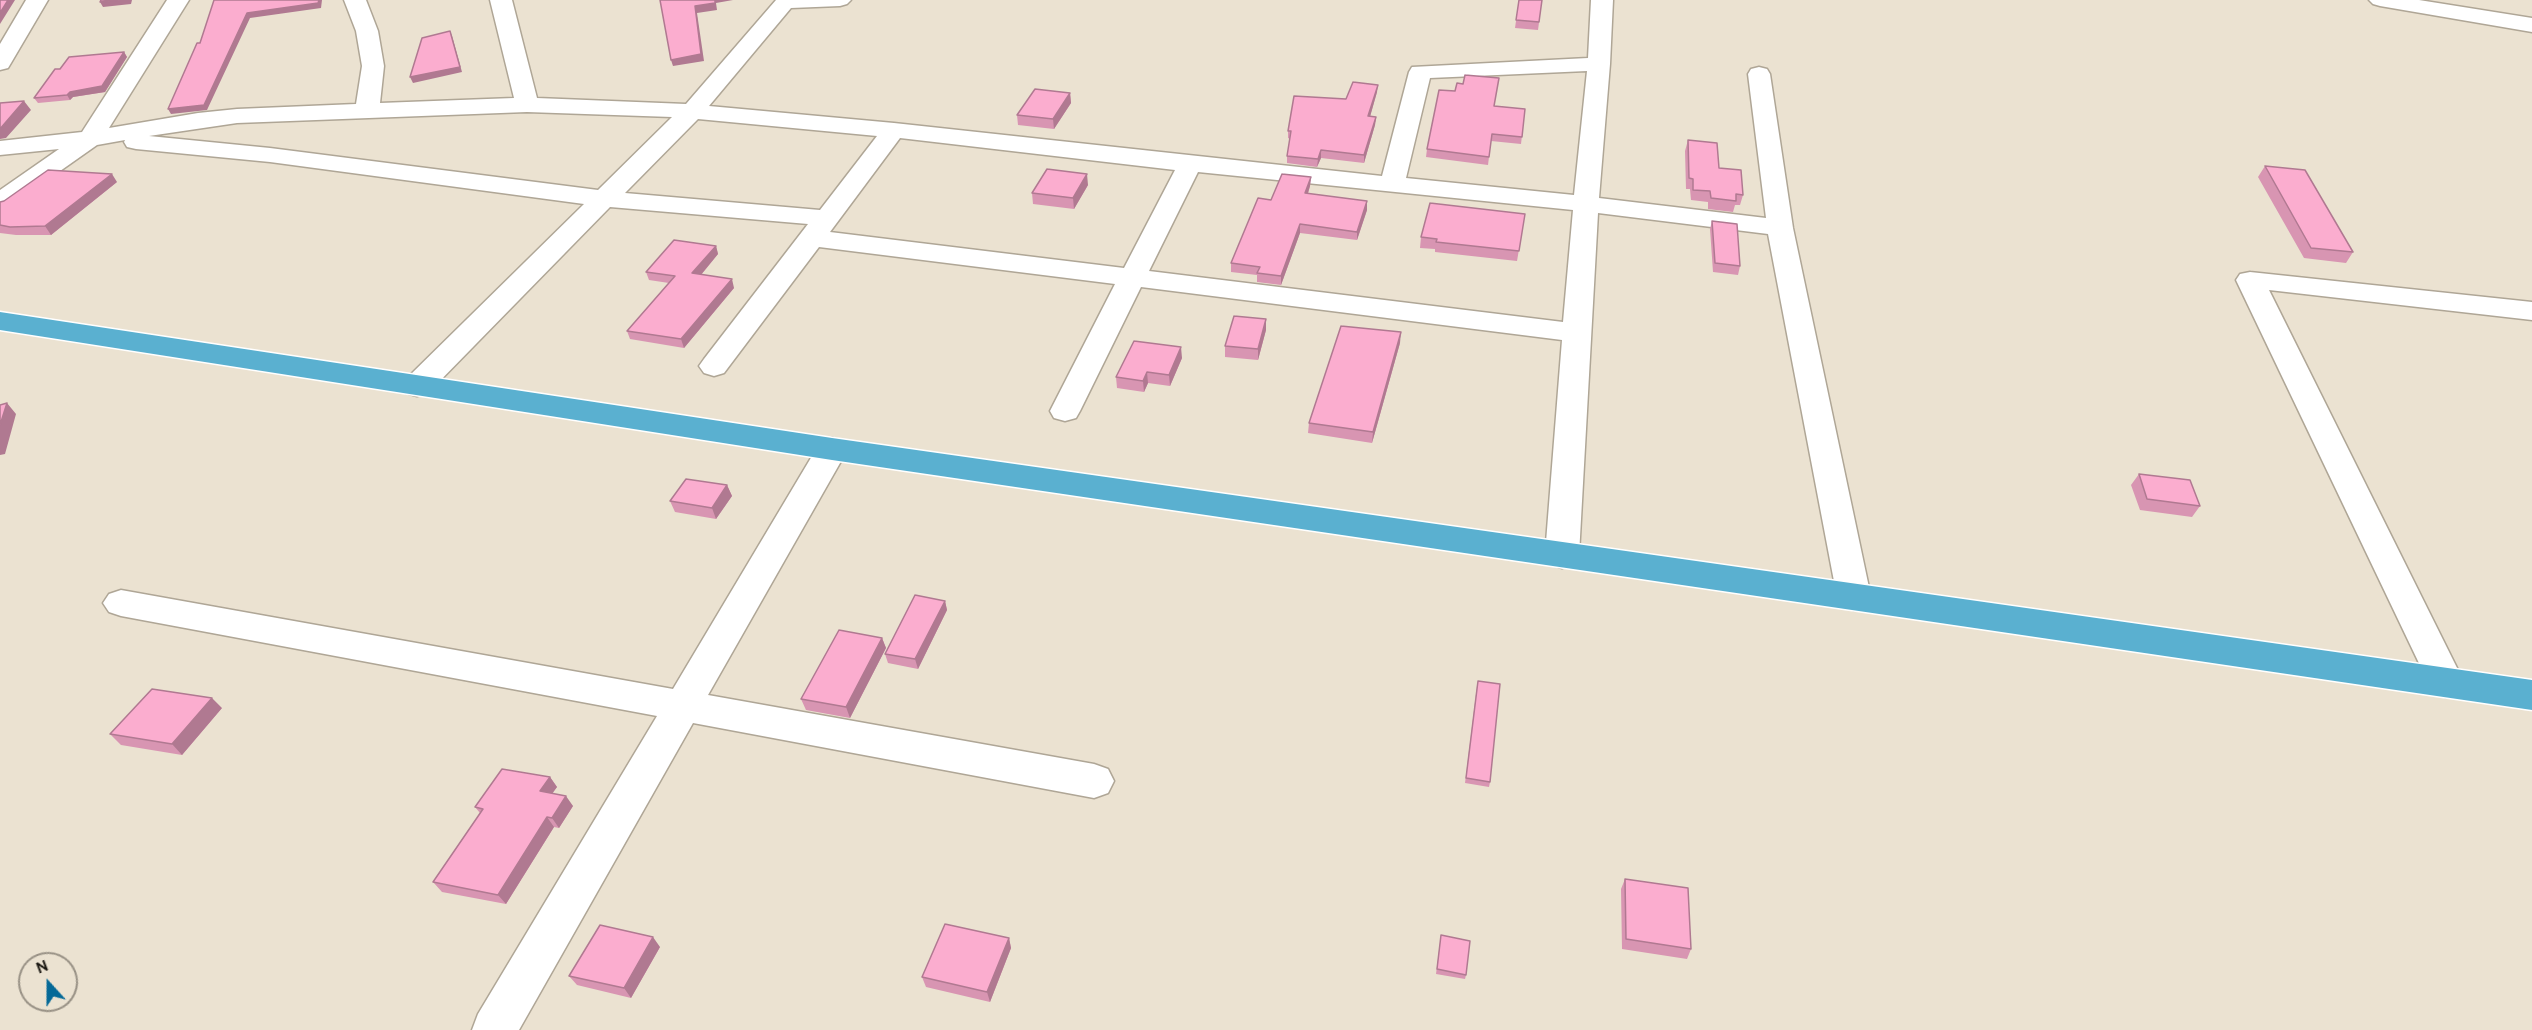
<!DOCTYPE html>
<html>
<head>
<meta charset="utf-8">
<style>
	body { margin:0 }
	#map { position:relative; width:2532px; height:1030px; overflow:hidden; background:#ebe2d1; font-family:Cabin,sans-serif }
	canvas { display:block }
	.north { position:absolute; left:18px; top:952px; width:60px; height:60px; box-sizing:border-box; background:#ebe2d1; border:2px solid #989185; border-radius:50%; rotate:339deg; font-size:16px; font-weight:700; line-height:24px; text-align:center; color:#1b1812 }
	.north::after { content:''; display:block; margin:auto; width:21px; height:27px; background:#056997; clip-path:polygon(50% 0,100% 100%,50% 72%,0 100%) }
</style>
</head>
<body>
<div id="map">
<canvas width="2532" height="1030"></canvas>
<div class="north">N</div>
</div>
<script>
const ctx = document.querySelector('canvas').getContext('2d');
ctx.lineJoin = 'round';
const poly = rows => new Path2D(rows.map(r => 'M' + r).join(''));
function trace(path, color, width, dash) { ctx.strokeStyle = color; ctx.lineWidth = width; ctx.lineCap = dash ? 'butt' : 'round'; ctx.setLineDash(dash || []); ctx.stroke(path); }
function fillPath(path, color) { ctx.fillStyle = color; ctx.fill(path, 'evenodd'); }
const minor = poly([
	[26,0,48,0,11,63,8,68,0,70,0,44,26,0],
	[167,0,189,0,109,128,198,113,237,109,356,104,362,66,356,31,344,0,366,0,378,31,384,66,380,103,514,98,490,0,512,0,537,98,686,104,776,0,851,0,847,4,840,6,791,8,709,106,894,123,1382,176,1409,72,1412,67,1588,58,1591,0,1613,0,1610,64,1599,198,1766,218,1748,74,1751,69,1759,67,1767,69,1770,74,1793,228,1871,597,1866,606,1854,610,1842,606,1837,597,1768,234,1598,213,1579,555,1574,564,1562,568,1550,564,1545,555,1562,340,1141,287,1080,411,1076,418,1065,421,1054,418,1050,411,1115,284,819,247,724,373,714,376,704,373,699,366,704,359,808,224,610,207,428,393,417,396,406,393,402,386,406,379,584,204,270,162,136,149,127,147,124,142,125,140,97,145,9,207,0,210,0,190,59,149,0,155,0,141,82,132,167,0],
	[1587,71,1574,195,1406,178,1430,78,1587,71],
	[527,112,672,117,598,190,270,148,149,136,237,123,527,112],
	[698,119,877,136,820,210,625,193,698,119],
	[900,138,1175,170,1124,268,830,232,900,138],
	[1198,172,1573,210,1563,322,1149,271,1198,172],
	[2369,0,2419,0,2532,18,2532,32,2380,6,2373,4,2369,0],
	[2250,272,2532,302,2532,320,2269,290,2464,682,2459,692,2446,697,2433,692,2428,682,2236,280,2240,274,2250,272],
	[832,438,843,441,848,449,708,695,1094,764,1108,769,1114,781,1108,793,1094,798,693,723,519,1030,472,1030,478,1014,657,716,121,616,109,612,103,603,109,594,121,590,673,689,821,441,832,438]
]);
const trunk = poly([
	[0,312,832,438,2532,680,2532,710,832,460,0,330,0,312]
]);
trace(minor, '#afa696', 3);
trace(trunk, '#fff', 3);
fillPath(minor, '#fff');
fillPath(trunk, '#5ab0d0');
fillPath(poly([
	[1519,0,1542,0,1538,30,1515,28],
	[124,52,127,57,105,92,73,97,70,100,38,103,34,98,60,69],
	[1463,84,1494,106,1525,109,1521,144,1491,141,1488,165,1426,157,1427,149,1455,91],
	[1377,92,1370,116,1376,117,1375,125,1364,163,1321,158,1317,167,1287,163,1287,156,1290,139,1288,138,1288,131,1346,99],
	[1070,93,1071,103,1054,129,1018,125,1017,115],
	[1688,140,1719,168,1743,195,1740,205,1735,205,1733,212,1708,209,1708,202,1691,200,1690,189,1686,189,1685,151],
	[2265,166,2353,252,2346,263,2304,258,2258,177],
	[1311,177,1310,186,1308,194,1367,210,1357,240,1300,233,1281,285,1257,282,1257,275,1231,272,1231,263,1271,200],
	[117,182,51,235,16,235,0,233,0,202],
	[1088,185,1074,209,1033,204,1032,193],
	[1525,214,1517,261,1435,252,1435,249,1420,248,1421,237],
	[1712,221,1740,266,1738,275,1713,272,1710,229],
	[716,246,718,254,701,275,734,288,684,348,630,339,627,331,669,283,649,280,646,272],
	[1266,330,1258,360,1225,357,1225,346],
	[1400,343,1372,443,1308,433,1309,423],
	[1182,358,1170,386,1148,383,1144,392,1117,388,1116,377],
	[2139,474,2200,506,2192,517,2140,510,2131,485],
	[727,485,732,496,716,519,675,512,670,501],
	[945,601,947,610,918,669,888,663,885,654],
	[882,638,886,648,850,718,806,710,801,699],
	[1477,686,1490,782,1489,787,1465,783],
	[222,708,182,755,121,745,110,734],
	[550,777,557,787,552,793,573,806,559,828,554,827,506,904,442,892,433,882,480,813,475,807],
	[1625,879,1691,949,1687,959,1622,949,1621,889],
	[1441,935,1466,975,1465,979,1436,974],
	[1009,938,1011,948,990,1002,926,987,922,977],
	[660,947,631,998,577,985,569,976]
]), '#d895b2');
fillPath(poly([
	[8,0,15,0,0,24,0,13],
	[120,0,132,0,131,4,103,7,100,2],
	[319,0,322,0,321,8,250,18,207,110,171,114,168,109,247,13],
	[715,0,733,0,716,3,717,10,697,13,704,61,673,66,671,60,695,6],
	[450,31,452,36,462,72,413,83,410,77],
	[124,52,127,57,105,92,73,97,70,100,67,95,70,92],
	[1378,85,1377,92,1368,124,1368,116],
	[1070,93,1071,103,1054,129,1053,119],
	[24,101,31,110,6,138,0,139,0,129],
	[1376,117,1375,125,1364,163,1364,155],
	[1321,150,1321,158,1317,167,1318,159],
	[112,174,117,182,51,235,45,226],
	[1087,174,1088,185,1074,209,1073,198],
	[1311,177,1310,186,1305,202,1305,193],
	[1367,201,1367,210,1357,240,1357,232],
	[1300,224,1300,233,1281,285,1281,276],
	[716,246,718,254,695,282,692,273],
	[732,279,734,288,684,348,681,339],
	[1266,319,1266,330,1258,360,1258,349],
	[1401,332,1400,343,1372,443,1373,432],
	[1181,347,1182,358,1170,386,1169,375],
	[1147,372,1148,383,1144,392,1143,381],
	[7,403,16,414,5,454,0,455,0,425],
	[727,485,732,496,716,519,712,508],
	[945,601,947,610,918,669,915,659],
	[882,638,886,648,850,718,846,707],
	[212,698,222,708,182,755,172,744],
	[550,777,557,787,547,801,540,791],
	[566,796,573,806,559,828,552,818],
	[547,817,554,827,506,904,498,895],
	[653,937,660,947,631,998,624,988],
	[1009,938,1011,948,990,1002,987,992]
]), '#b07991');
const building = poly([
	[0,0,8,0,0,13,0,0],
	[101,0,120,0,100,2,101,0],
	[214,0,319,0,318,3,247,13,204,105,168,109,197,43,200,43,214,0],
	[660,0,715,0,715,3,695,6,701,54,671,60,660,0],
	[1519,0,1542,0,1539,22,1516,20,1519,0],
	[450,31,460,67,410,77,422,38,450,31],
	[124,52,102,86,70,92,67,95,34,98,55,69,60,69,69,57,124,52],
	[1465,75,1499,78,1494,106,1525,109,1522,137,1492,134,1489,157,1427,149,1439,90,1455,91,1457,83,1463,84,1465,75],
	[1353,82,1378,85,1368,116,1376,117,1364,155,1321,150,1318,159,1287,156,1291,131,1288,131,1294,96,1346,99,1353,82],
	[1035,89,1070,93,1053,119,1017,115,1035,89],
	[24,101,0,129,0,103,24,101],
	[1688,140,1717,143,1719,168,1741,170,1743,195,1736,194,1736,201,1711,198,1710,191,1693,190,1693,179,1689,178,1688,140],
	[2265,166,2305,170,2353,252,2311,248,2265,166],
	[1047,169,1087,174,1073,198,1032,193,1047,169],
	[48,170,112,174,45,226,10,227,0,225,0,202,4,201,48,170],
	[1282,174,1311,177,1305,193,1367,201,1357,232,1300,224,1281,276,1257,273,1260,267,1231,263,1258,198,1271,200,1282,174],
	[1430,203,1525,214,1519,251,1436,242,1437,239,1421,237,1430,203],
	[1712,221,1737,224,1740,266,1715,263,1712,221],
	[674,240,716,246,692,273,732,279,681,339,627,331,675,276,646,272,674,240],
	[1234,316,1266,319,1258,349,1225,346,1234,316],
	[1341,326,1401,332,1373,432,1309,423,1341,326],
	[1134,341,1181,347,1169,375,1147,372,1143,381,1116,377,1134,341],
	[7,403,0,425,0,405,7,403],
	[2139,474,2190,480,2200,506,2147,499,2139,474],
	[686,479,727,485,712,508,670,501,686,479],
	[915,595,945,601,915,659,885,654,915,595],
	[839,630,882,638,846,707,801,699,839,630],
	[1478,681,1500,684,1490,782,1466,778,1478,681],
	[152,689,212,698,172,744,110,734,152,689],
	[502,769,550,777,540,791,566,796,552,818,547,817,498,895,433,882,483,809,475,807,502,769],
	[1625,879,1688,888,1691,949,1626,939,1625,879],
	[945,924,1009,938,987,992,922,977,945,924],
	[600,925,653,937,624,988,569,976,600,925],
	[1441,935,1470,941,1466,975,1437,969,1441,935]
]);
fillPath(building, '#fbadcf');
trace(building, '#b07991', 1.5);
</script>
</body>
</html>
